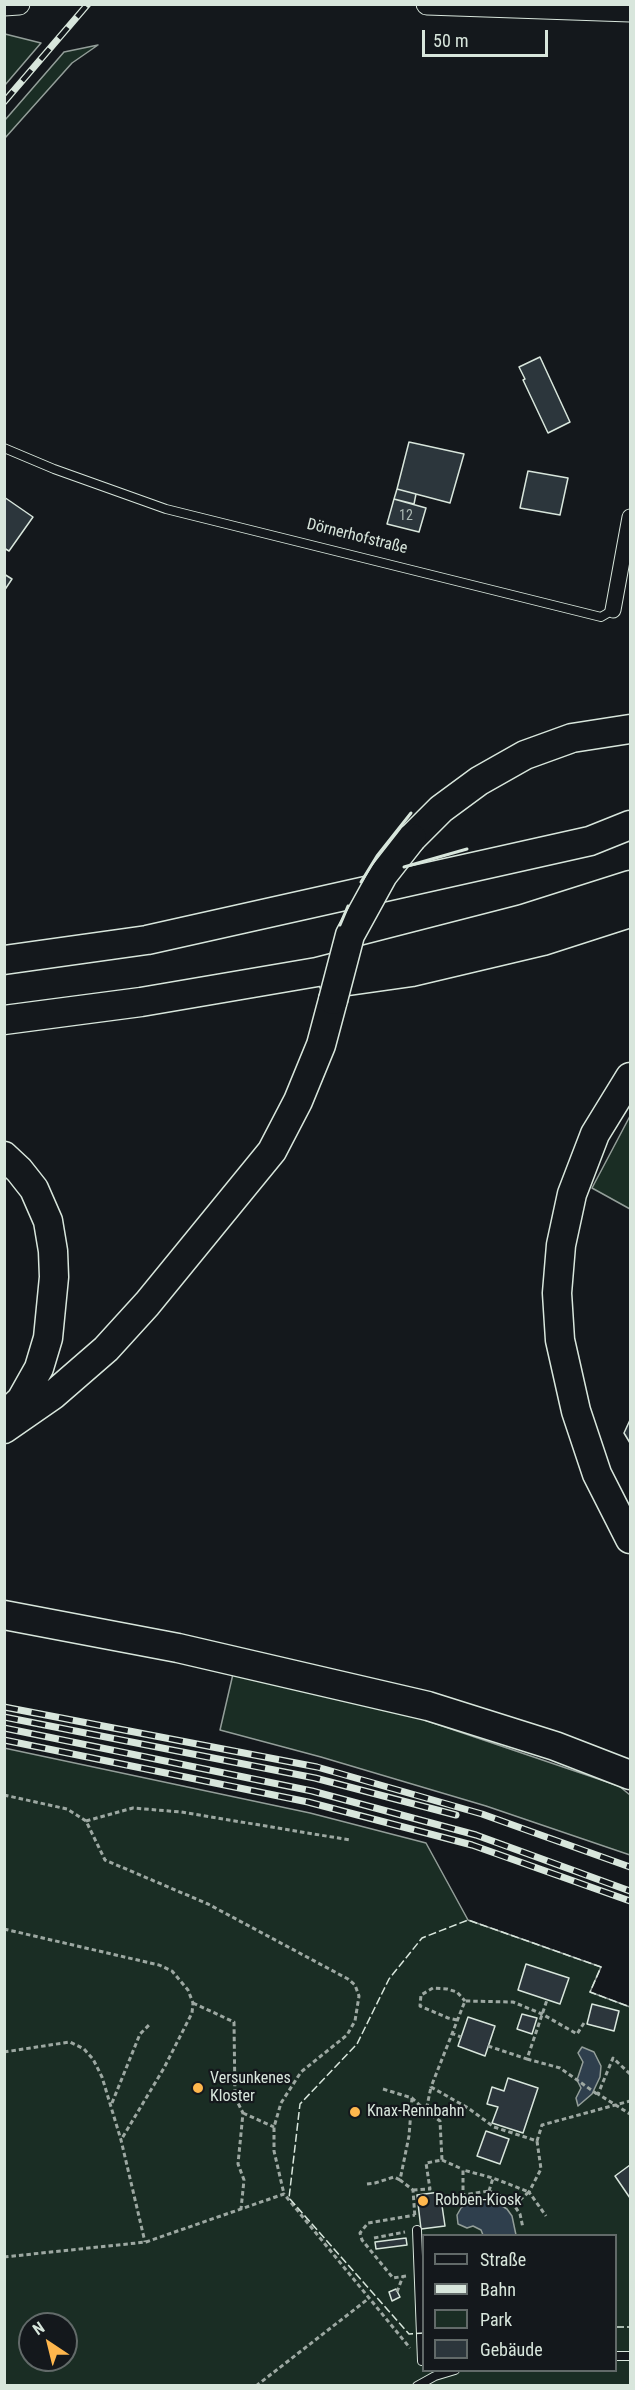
<!DOCTYPE html>
<html>
<head>
<meta charset="utf-8">
<style>
	body { margin:0 }
	#map { position:relative; width:635px; height:2390px; overflow:hidden; background:#14181c; font-family:"Roboto Condensed",sans-serif }
	canvas { display:block }
	.frame { position:absolute; inset:0; border:6px solid #d8e6dc; pointer-events:none }
	.legend { position:absolute; left:422px; top:2234px; width:195px; height:138px; box-sizing:border-box; background:#14181c; border:2px solid #626a69; margin:0; padding:8px 10px; list-style:none; font-size:18px; color:#d8e6dc }
	.legend li { display:flex; align-items:center; gap:12px; height:30px }
	.legend b { width:30px; border:2px solid #626a69 }
	.north { position:absolute; left:18px; top:2312px; width:60px; height:60px; box-sizing:border-box; background:#14181c; border:2px solid #626a69; border-radius:50%; rotate:325deg; font-size:16px; font-weight:700; line-height:24px; text-align:center; color:#d8e6dc }
	.north::after { content:''; display:block; margin:auto; width:21px; height:27px; background:#ffb74d; clip-path:polygon(50% 0,100% 100%,50% 72%,0 100%) }
	.scale { position:absolute; left:422px; top:30px; width:126px; height:27px; box-sizing:border-box; border:3px solid #d8e6dc; border-top:0; padding-left:8px; font-size:18px; line-height:21px; white-space:nowrap; color:#d8e6dc; -webkit-text-stroke:4px #14181c; paint-order:stroke }
</style>
</head>
<body>
<div id="map">
<canvas width="635" height="2390"></canvas>
<div class="frame"></div>
<ul class="legend">
<li><b style="height:8px;background:#14181c"></b>Straße</li>
<li><b style="height:8px;background:#d8e6dc"></b>Bahn</li>
<li><b style="height:16px;background:#1a2d24"></b>Park</li>
<li><b style="height:16px;background:#2c363c"></b>Gebäude</li>
</ul>
<div class="north">N</div>
<div class="scale">50 m</div>
</div>
<script>
const ctx = document.querySelector('canvas').getContext('2d');
ctx.lineJoin = 'round';
function fillPath(path, color) { ctx.fillStyle = color; ctx.fill(path, 'evenodd'); }
const poly = rows => new Path2D(rows.map(r => 'M' + r).join(''));
function trace(path, color, width, dash) { ctx.strokeStyle = color; ctx.lineWidth = width; ctx.lineCap = dash ? 'butt' : 'round'; ctx.setLineDash(dash || []); ctx.stroke(path); }
function write(font, color, halo, rows, align = 'center') {
  ctx.font = font + ' "Roboto Condensed",sans-serif'; ctx.lineWidth = 4.5; ctx.setLineDash([]); ctx.textBaseline = 'middle'; ctx.strokeStyle = halo; ctx.fillStyle = color; for (const [text, x, y, turn = 0] of rows) {
    ctx.save(); ctx.translate(x, y); ctx.rotate((+turn || 0) * Math.PI / 180); ctx.textAlign = isNaN(turn) ? turn : align; if (halo) ctx.strokeText(text, 0, 0); ctx.fillText(text, 0, 0); ctx.restore();
  }
}
const green = poly([
	[5,34,41,43,5,85,4,34,5,34],
	[98,45,72,63,5,138,5,120,64,52,98,45],
	[630,1116,630,1209,592,1188,630,1116],
	[233,1674,401,1712,619,1786,630,1795,630,1855,486,1806,321,1757,220,1730,233,1674],
	[4,1748,310,1813,426,1843,468,1920,601,1967,590,1992,630,2007,630,2385,5,2385,4,1748],
	[424,2236,616,2236,616,2370,424,2370,424,2236],
	[30,2324,66,2324,66,2360,30,2360,30,2324]
]);
fillPath(green, '#1a2d24');
trace(green, '#939e99', 1.5);
const water = poly([
	[582,2047,594,2052,601,2066,600,2077,592,2094,578,2106,576,2098,581,2088,577,2080,583,2062,578,2053,582,2047],
	[483,2198,492,2200,507,2209,512,2216,516,2235,483,2235,481,2230,473,2226,467,2228,458,2224,457,2215,461,2208,474,2199,483,2198]
]);
fillPath(water, '#2f3f4d');
trace(water, '#939e99', 1.5);
const building = poly([
	[540,357,570,422,548,433,523,380,525,379,519,367,540,357],
	[409,442,464,454,450,503,397,489,409,442],
	[528,471,568,478,560,515,520,508,528,471],
	[397,489,416,494,414,504,394,499,397,489],
	[4,497,33,517,9,551,4,548,4,497],
	[394,499,426,508,419,532,387,524,394,499],
	[4,574,12,579,4,591,4,574],
	[630,1420,630,1443,624,1433,630,1420],
	[526,1964,569,1978,560,2004,518,1990,526,1964],
	[592,2004,619,2011,614,2031,587,2024,592,2004],
	[522,2014,537,2018,532,2034,517,2029,522,2014],
	[468,2017,495,2026,485,2056,458,2046,468,2017],
	[508,2078,538,2088,523,2133,492,2123,498,2107,487,2104,492,2087,504,2091,508,2078],
	[486,2131,509,2139,500,2164,477,2156,486,2131],
	[630,2165,630,2198,615,2176,630,2165],
	[440,2192,445,2226,421,2229,417,2195,440,2192],
	[406,2238,407,2245,376,2249,375,2242,406,2238],
	[396,2289,400,2297,392,2301,389,2292,396,2289]
]);
fillPath(building, '#2c363c');
trace(building, '#d8e6dc', 1.5);
const service = poly([
	[4,448,54,469,166,509,601,617,613,610],
	[417,2230,422,2361],
	[616,2356,630,2356],
	[417,2386,435,2376,455,2370]
]);
const minor = poly([
	[613,610,630,517]
]);
const secondary = poly([
	[427,4,630,11],
	[4,5,19,4]
]);
const motorway = poly([
	[412,838,441,809,479,781,525,755,572,738,630,729],
	[4,960,147,940,590,841,630,825],
	[334,983,412,972,543,941,630,913],
	[4,1020,141,1002,317,972,523,919,630,885],
	[630,1077,595,1134,572,1194,561,1245,557,1293,560,1340,576,1411,597,1474,630,1539],
	[4,1156,19,1170,34,1189,48,1221,53,1251,54,1277,48,1338,39,1368,21,1400,4,1416],
	[4,1429,53,1395,106,1349,147,1304,272,1151,298,1101,321,1045,333,1000],
	[4,1615,178,1648,428,1706,555,1746,630,1775]
]);
trace(service, '#d8e6dc', 10);
trace(minor, '#d8e6dc', 17);
trace(secondary, '#d8e6dc', 23);
trace(motorway, '#d8e6dc', 31);
trace(poly([
	[4,1795,67,1809,86,1821,105,1860,208,1904,348,1979,355,1985,359,1996,355,2021,347,2035,301,2072,281,2103,274,2127,274,2151,284,2194],
	[86,1821,133,1808,181,1812,350,1840],
	[4,1929,159,1965,172,1971,188,1990,193,2003,192,2013,164,2068,121,2140],
	[193,2003,234,2022,235,2097,243,2113,238,2164,244,2180,241,2209],
	[457,2020,448,2018,420,2006,421,1995,433,1988,447,1989,457,1992,465,2001],
	[584,2023,577,2034,542,2014,513,2002,465,2001,431,2087,468,2108,494,2127,537,2141,542,2125,630,2101],
	[451,2033,461,2037],
	[488,2046,527,2059,547,2000],
	[4,2052,70,2042,84,2049,93,2059,102,2077,121,2140,145,2242],
	[527,2059,560,2068,597,2094],
	[630,2074,613,2058,598,2094,630,2114],
	[383,2089,412,2098,426,2111,431,2087],
	[412,2098,409,2136,400,2180,413,2190,415,2218],
	[112,2103,140,2034,150,2024],
	[243,2113,274,2127],
	[537,2141,541,2169,529,2192,546,2216],
	[442,2160,462,2169],
	[367,2184,375,2183,394,2177,400,2180],
	[413,2190,430,2189,426,2163,442,2160,440,2121,426,2111],
	[489,2191,493,2178],
	[514,2205,529,2192,493,2178,463,2170,463,2195,489,2191,501,2196,514,2205,520,2214,523,2228],
	[374,2238,405,2232],
	[4,2257,146,2242,284,2194,410,2348],
	[406,2276,393,2278,362,2240,360,2233,368,2223,415,2215],
	[397,2292,403,2276],
	[256,2386,368,2299]
]), '#9da8a2', 3, [4.5, 3]);
trace(service, '#14181c', 8);
trace(minor, '#14181c', 15);
trace(secondary, '#14181c', 21);
trace(motorway, '#14181c', 28);
const rail = poly([
	[4,102,88,4],
	[4,1707,317,1767,482,1814,630,1867],
	[4,1717,315,1778,456,1815],
	[4,1728,312,1791,476,1835,630,1891],
	[4,1740,308,1802,472,1845,630,1901]
]);
trace(rail, '#d8e6dc', 7);
trace(rail, '#14181c', 4.5, [14]);
const motorwayBridge = poly([
	[333,1000,350,935,383,875,412,838]
]);
trace(motorwayBridge, '#d8e6dc', 31, []);
trace(motorwayBridge, '#14181c', 28);
trace(poly([
	[616,2327,630,2327],
	[424,2333,409,2334,289,2198,300,2104,357,2044,389,1979,422,1938,468,1920,601,1967,590,1992,630,2007]
]), '#d8e6dc', 1.5, [8, 3]);
trace(poly([
	[404,867,467,849],
	[361,882,377,856,411,813],
	[340,925,348,906]
]), '#d8e6dc', 3);
for (const [x, y, r, color] of [
	[198,2088,6,"#ffb74d"],
	[355,2112,6,"#ffb74d"],
	[423,2201,6,"#ffb74d"]
]) { const dot = new Path2D(); dot.arc(x, y, r, 0, 2 * Math.PI); ctx.fillStyle = color; ctx.fill(dot); trace(dot, '#14181c', 2); }
write('14px', '#adbab4', null, [
	["12",406,516]
]);
write('16px', '#d8e6dc', '#14181c', [
	["Dörnerhofstraße",357,537,14]
]);
write('16px', '#d8e6dc', '#14181c', [
	["Versunkenes",210,2079],
	["Kloster",210,2097],
	["Knax-Rennbahn",367,2112],
	["Robben-Kiosk",435,2201]
], 'left');
</script>
</body>
</html>
